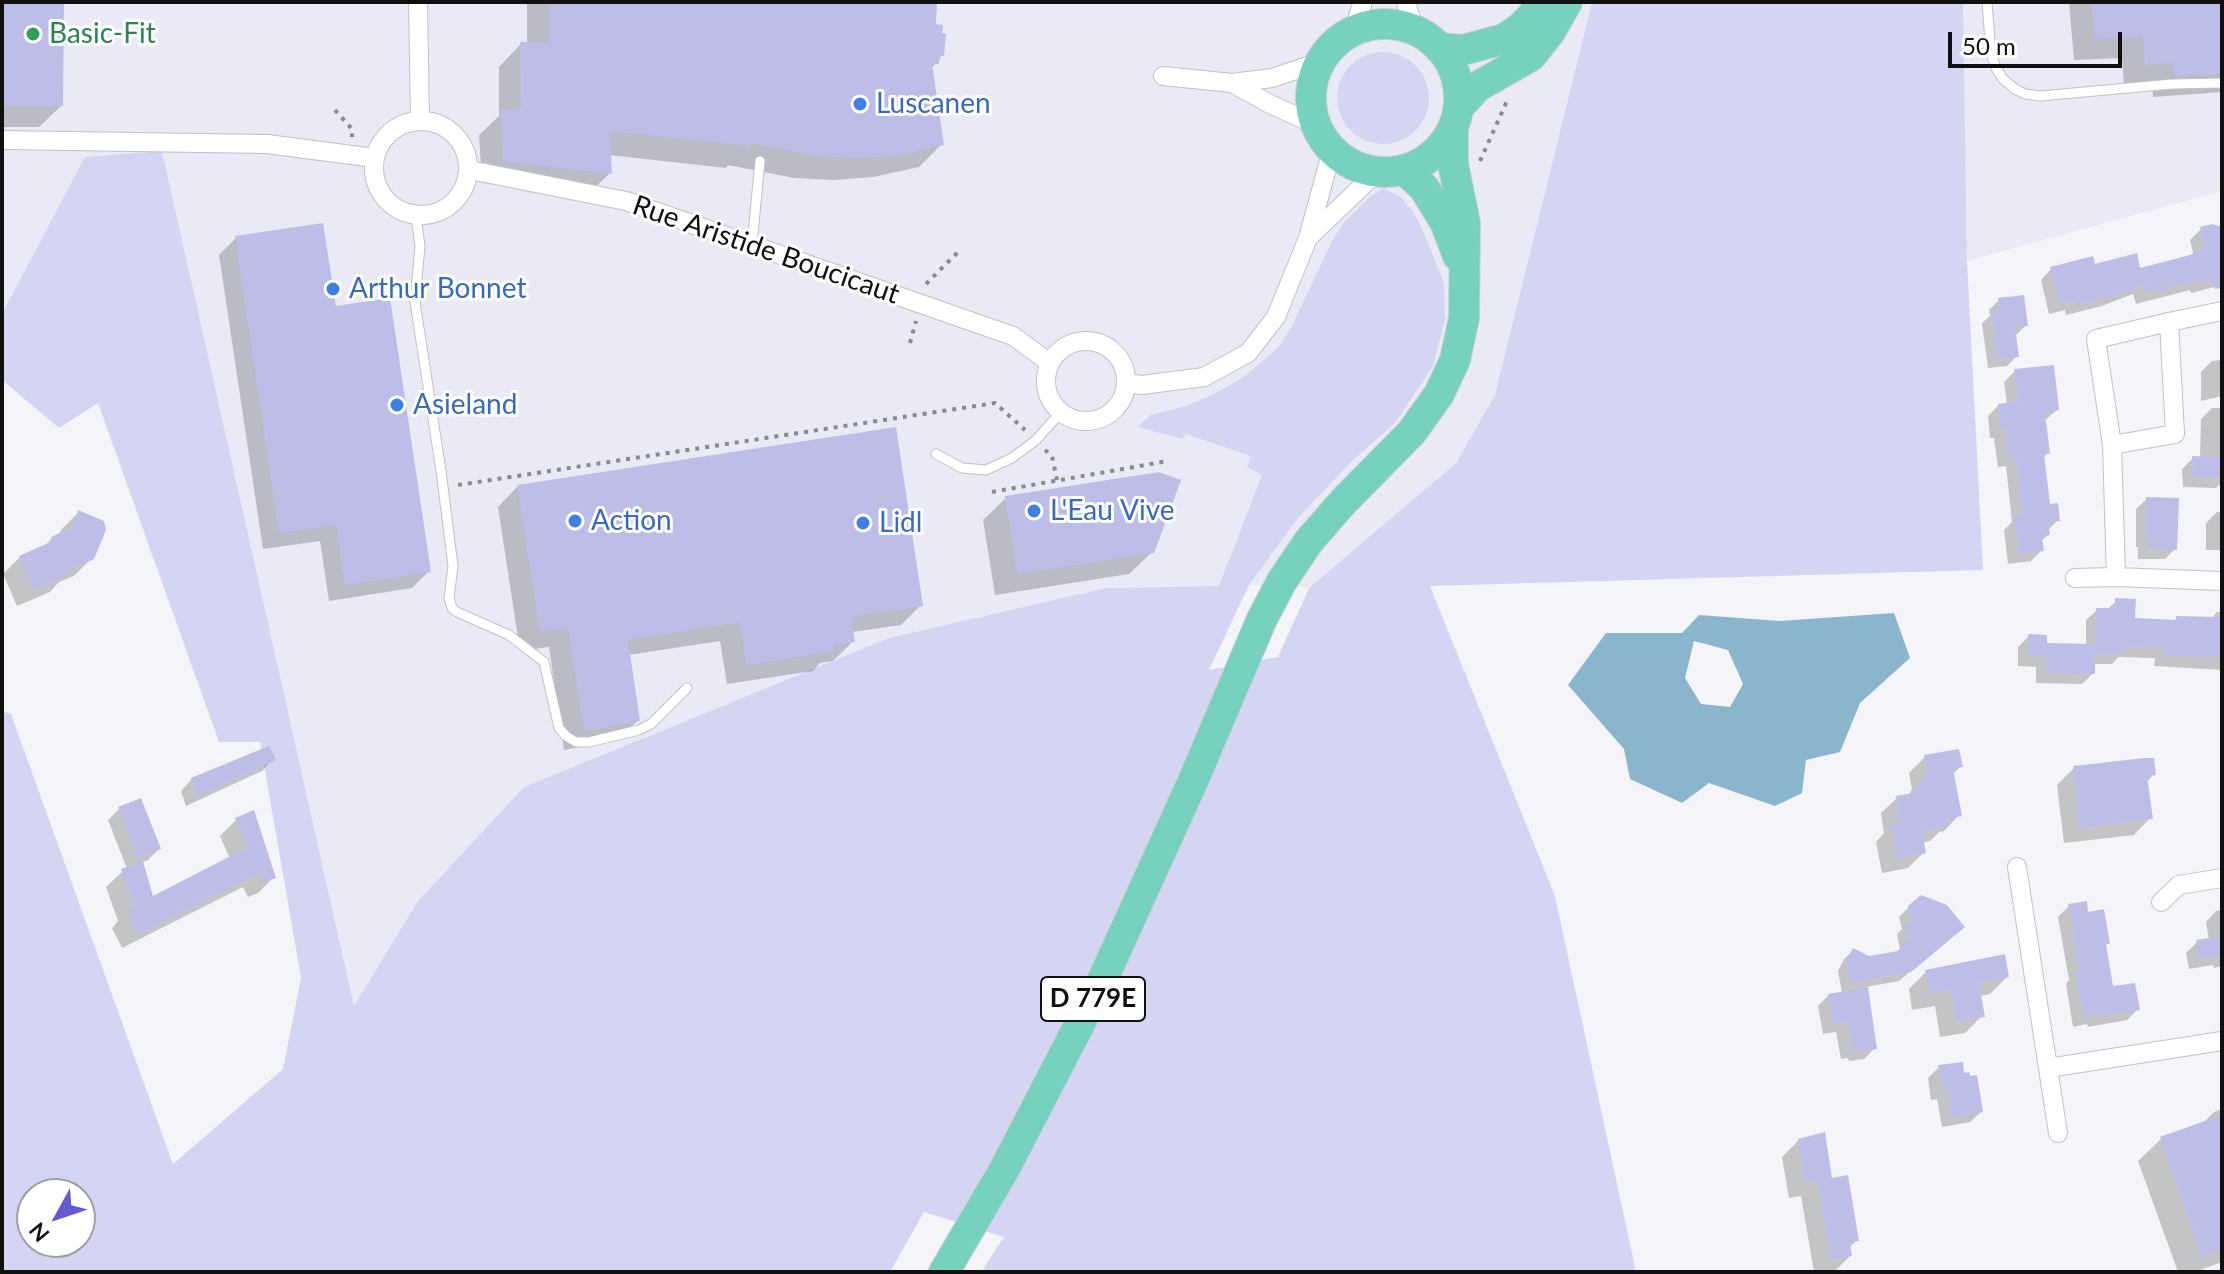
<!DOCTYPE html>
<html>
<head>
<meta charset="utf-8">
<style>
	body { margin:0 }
	#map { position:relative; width:2224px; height:1274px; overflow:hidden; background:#f5f5f9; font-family:Lato,sans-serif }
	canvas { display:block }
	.frame { position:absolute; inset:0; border:4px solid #101011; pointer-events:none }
	.north { position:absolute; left:16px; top:1178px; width:80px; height:80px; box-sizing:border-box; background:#fff; border:2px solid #9f9fa0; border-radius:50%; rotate:230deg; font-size:22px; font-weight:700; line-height:32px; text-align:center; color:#101011 }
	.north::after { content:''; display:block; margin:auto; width:28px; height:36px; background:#665ad3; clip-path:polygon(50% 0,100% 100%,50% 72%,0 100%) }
	.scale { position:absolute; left:1948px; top:32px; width:174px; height:36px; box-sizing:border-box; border:4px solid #101011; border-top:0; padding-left:10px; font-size:24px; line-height:28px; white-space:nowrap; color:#101011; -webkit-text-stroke:6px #fff; paint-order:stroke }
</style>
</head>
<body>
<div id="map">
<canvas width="2224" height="1274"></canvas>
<div class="frame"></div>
<div class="north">N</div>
<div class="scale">50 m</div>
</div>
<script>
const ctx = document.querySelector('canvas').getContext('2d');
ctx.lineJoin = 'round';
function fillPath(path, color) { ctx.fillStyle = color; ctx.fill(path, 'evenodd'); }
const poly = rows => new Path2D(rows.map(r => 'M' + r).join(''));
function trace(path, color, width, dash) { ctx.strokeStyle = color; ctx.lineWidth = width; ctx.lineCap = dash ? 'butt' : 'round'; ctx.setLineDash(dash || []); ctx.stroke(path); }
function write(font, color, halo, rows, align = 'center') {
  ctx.font = font + ' Lato,sans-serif'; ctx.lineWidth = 6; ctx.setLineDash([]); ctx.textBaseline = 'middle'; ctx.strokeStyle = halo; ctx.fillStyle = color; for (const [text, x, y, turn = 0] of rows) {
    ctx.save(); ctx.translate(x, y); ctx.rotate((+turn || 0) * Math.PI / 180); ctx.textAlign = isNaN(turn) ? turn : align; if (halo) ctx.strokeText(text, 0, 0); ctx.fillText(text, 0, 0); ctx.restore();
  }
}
fillPath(poly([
	[2,2,1592,2,1495,395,1456,463,1309,588,1249,585,1106,588,889,638,524,787,418,901,354,1007,162,151,2,314],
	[1963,2,2222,2,2222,191,1967,261]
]), '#e9eaf5');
fillPath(poly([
	[1592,2,1963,2,1967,261,1983,570,1430,586,1555,896,1636,1272,981,1272,1004,1237,924,1212,890,1272,2,1272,2,711,11,714,173,1164,283,1069,301,978,260,742,219,742,98,403,59,428,2,380,2,314,85,157,162,151,354,1006,418,901,524,787,889,638,1106,588,1219,586,1262,475,1247,467,1251,456,1186,434,1182,439,1138,427,1150,415,1185,406,1212,395,1242,378,1270,355,1280,345,1291,328,1332,241,1345,221,1371,196,1384,188,1402,198,1414,213,1423,231,1444,283,1445,320,1433,366,1395,423,1350,463,1297,519,1249,585,1209,670,1278,657,1309,588,1456,463,1495,395],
	[32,1194,80,1194,80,1242,32,1242],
	'1337 98a46 46 0 1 1 92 0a46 46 0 1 1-92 0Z'
]), '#d4d5f3');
fillPath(poly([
	[1894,613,1910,658,1860,703,1840,752,1806,760,1802,793,1775,806,1709,783,1682,803,1630,779,1624,749,1568,685,1606,633,1682,633,1699,615,1780,621],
	[1694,641,1728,650,1743,684,1730,707,1701,704,1685,678]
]), '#89b6cc');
fillPath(poly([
	[2,2,62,2,61,106,39,127,2,127],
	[527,2,935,2,934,26,942,55,931,69,942,144,919,167,873,177,833,180,794,178,728,165,726,168,609,155,610,173,587,195,482,183,479,135,499,116,499,67,521,44,527,44],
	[2069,2,2222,2,2222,92,2153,97,2152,83,2124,85,2122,58,2074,60],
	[2201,229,2222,229,2222,285,2191,293,2190,290,2136,304,2133,294,2102,306,2066,315,2065,310,2049,314,2041,280,2051,269,2094,266,2139,270,2190,257,2193,253,2190,240],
	[236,238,334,309,429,571,412,588,329,601,320,541,263,549,219,255],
	[1999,300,2026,325,2016,335,2017,356,2007,366,1988,368,1982,323,1990,316,1989,310],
	[2222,360,2222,396,2201,401,2201,372,2212,361],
	[2015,371,2057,410,2044,421,2048,453,2043,458,2048,507,2058,520,2047,531,2048,535,2041,541,2042,550,2031,561,2008,564,2004,530,2012,522,2006,466,1998,467,1994,438,1990,438,1988,416,1999,405,2007,404,2004,382],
	[2212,408,2222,408,2222,482,2216,488,2183,487,2182,469,2193,458,2200,458,2201,419],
	[518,486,921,605,901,625,852,632,853,641,833,661,820,663,813,671,727,684,720,641,628,655,638,720,618,740,564,750,549,647,520,651,498,507],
	[1006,498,1152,552,1129,574,995,595,983,520],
	[2147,499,2175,549,2165,559,2138,559,2138,547,2136,547,2136,509],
	[2217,512,2222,512,2222,550,2206,550,2206,523],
	[78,513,92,558,74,576,59,582,50,592,17,606,3,574,20,557,44,547,52,538,59,535,61,530],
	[2116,601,2133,620,2174,621,2177,618,2211,619,2217,612,2222,612,2222,670,2154,666,2155,658,2118,657,2112,664,2093,664,2093,673,2082,684,2036,683,2036,667,2018,666,2018,647,2029,636,2045,645,2086,646,2086,620,2097,610,2107,610],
	[1925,757,1961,766,1952,775,1959,815,1944,831,1939,832,1930,841,1922,843,1924,852,1908,868,1882,873,1876,842,1884,833,1881,813,1897,798,1908,796,1912,789,1909,773],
	[273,759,262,771,186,806,181,791,192,779],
	[2074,768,2154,774,2146,783,2150,818,2134,835,2064,843,2057,785],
	[119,809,159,849,148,860,142,862,152,899,230,859,220,836,236,820,274,877,258,893,248,897,243,887,122,948,112,928,118,921,106,887,123,871,127,869,108,820],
	[2069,906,2087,914,2108,943,2105,946,2111,988,2138,1009,2127,1020,2088,1027,2087,1024,2073,1027,2066,984,2069,980,2058,917],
	[1909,907,1953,936,1899,981,1866,987,1875,1048,1864,1059,1849,1061,1848,1058,1841,1059,1836,1032,1823,1034,1818,1006,1829,995,1842,993,1838,971,1844,959,1854,950,1869,958,1896,953,1900,949,1897,934,1902,929,1899,917],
	[2222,910,2222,966,2214,968,2213,965,2189,969,2186,953,2197,942,2209,940,2206,922,2216,911],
	[1926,972,2007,977,1990,994,1979,996,1982,1016,1965,1033,1940,1037,1935,1006,1912,1010,1909,989],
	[1939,1067,1963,1075,1981,1112,1970,1122,1942,1127,1937,1099,1931,1100,1928,1078],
	[2222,1109,2222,1262,2195,1272,2178,1272,2138,1161,2161,1139,2202,1124,2214,1112],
	[1799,1140,1830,1180,1857,1240,1849,1248,1850,1256,1834,1272,1814,1272,1801,1196,1789,1198,1782,1157]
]), '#0003');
fillPath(poly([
	[2,2,64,2,63,106,2,106],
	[549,2,937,2,936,24,943,25,942,33,946,34,944,56,940,56,939,64,932,64,944,145,896,156,856,158,817,156,750,143,750,146,610,131,612,174,503,161,501,111,521,108,520,42,549,42],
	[2092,2,2222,2,2222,74,2174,76,2173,63,2145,65,2143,37,2095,39],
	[323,223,336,306,390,298,431,572,345,585,336,525,279,533,235,236],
	[2213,224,2222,227,2222,288,2215,289,2213,281,2202,284,2201,280,2146,294,2144,284,2115,296,2076,305,2075,300,2060,304,2050,267,2093,256,2095,264,2137,253,2140,268,2194,254,2193,251,2205,248,2200,227],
	[2024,295,2028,326,2015,327,2019,357,1997,359,1992,312,2000,310,1998,298],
	[2054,365,2059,410,2045,412,2050,454,2044,454,2050,504,2058,503,2060,521,2048,522,2050,535,2042,536,2044,551,2019,554,2014,517,2022,516,2016,456,2008,457,2005,428,2001,428,1998,404,2018,401,2014,369],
	[896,427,923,606,851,617,855,642,834,645,835,651,746,665,740,622,628,640,640,721,584,731,568,628,540,632,517,485],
	[2192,456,2222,457,2222,477,2193,477],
	[1159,472,1181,480,1154,553,1017,574,1005,496],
	[2146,497,2179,498,2177,550,2147,549,2148,537,2145,537],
	[78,510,104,521,106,530,94,559,67,571,69,575,34,591,19,556,53,541,51,537,71,528],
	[2115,598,2136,599,2135,618,2176,620,2176,616,2222,617,2222,657,2164,656,2164,648,2124,647,2124,654,2095,654,2096,608,2115,608],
	[2028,634,2047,635,2047,643,2095,644,2095,674,2046,673,2046,656,2028,656],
	[269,746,276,760,197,797,191,778],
	[1959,749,1963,767,1953,769,1962,816,1946,819,1948,826,1922,832,1926,853,1897,858,1890,824,1900,823,1896,796,1913,793,1927,772,1924,755],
	[2145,758,2154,758,2156,775,2147,776,2153,819,2080,828,2073,766],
	[141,798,161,849,138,859,118,807],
	[254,810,276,878,264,882,259,873,138,934,126,910,134,906,121,869,143,861,153,896,248,847,235,818],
	[1921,895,1947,905,1965,927,1911,972,1850,983,1847,960,1853,948,1869,956,1898,951,1908,938,1905,923,1911,922,1908,906],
	[2087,901,2088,912,2104,909,2110,944,2106,944,2113,986,2135,983,2140,1010,2098,1017,2098,1014,2084,1017,2075,971,2080,970,2068,904],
	[2222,936,2222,955,2199,959,2196,940],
	[2005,954,2009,977,1979,983,1985,1017,1956,1021,1951,990,1929,994,1925,970],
	[1868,987,1877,1049,1859,1052,1858,1048,1851,1049,1847,1022,1833,1025,1828,994],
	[1963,1062,1964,1073,1969,1072,1970,1076,1977,1075,1983,1112,1952,1118,1948,1089,1942,1090,1938,1065],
	[2222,1115,2222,1249,2202,1257,2160,1137],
	[1825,1132,1832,1178,1848,1175,1859,1241,1850,1242,1852,1256,1831,1260,1817,1180,1804,1182,1798,1139]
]), '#bdbee7');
const service = poly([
	[1987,2,1991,54,1996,68,2003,79,2015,89,2025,94,2040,96,2172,84,2222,83],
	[416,216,420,246,415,302,441,471,453,566,449,598,452,608,457,612,509,635,544,662,559,728,566,736,576,742,589,742,639,730,651,724,687,688],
	[752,244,760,161],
	[936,454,962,468,986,470,1012,458,1036,440,1061,412]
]);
const minor = poly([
	[418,2,420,120],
	[1406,2,1414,29],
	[1353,31,1363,2],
	[1163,76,1232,83,1272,78,1320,62],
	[1232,83,1270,104,1316,125],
	'374 168a47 47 0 1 1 94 0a47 47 0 1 1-94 0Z',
	[2,140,267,144,375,158],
	[470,170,626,201,1013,336,1050,363],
	[1310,236,1377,172],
	[2169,322,2175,434,2112,445,2096,339,2169,322,2222,311],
	'1046 381a40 40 0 1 1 80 0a40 40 0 1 1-80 0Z',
	[1126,383,1142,385,1204,377,1248,353,1276,317,1308,238,1332,150],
	[2112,445,2116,577],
	[2075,578,2116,577,2222,581],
	[2017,867,2058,1133],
	[2161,902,2179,885,2222,878],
	[2048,1068,2222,1041]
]);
const primary = poly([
	'1311 98a74 74 0 1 1 148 0a74 74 0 1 1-148 0Z',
	[1441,48,1463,50,1504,39,1520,28,1533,15,1540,2],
	[1459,107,1477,87,1531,56,1550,32,1567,2],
	[1405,170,1424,188,1445,222,1458,256],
	[944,1272,1004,1170,1102,981,1193,781,1262,619,1282,581,1309,541,1343,502,1412,432,1439,394,1455,360,1464,318,1465,223,1453,164,1453,129]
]);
trace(service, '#c1c1c5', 11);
trace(minor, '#c1c1c5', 20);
trace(primary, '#cfcfcf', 32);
trace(poly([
	[335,110,352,129,352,137],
	[1480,161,1508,99],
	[926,284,959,251],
	[910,343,916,321],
	[1045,450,1052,456,1057,480],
	[458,485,995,403,1025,430],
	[992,492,1168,461]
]), '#8a8a8d', 4, [4, 6]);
trace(service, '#fff', 9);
trace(minor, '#fff', 18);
trace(primary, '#76d1bf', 30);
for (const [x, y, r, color] of [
	[33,34,8,"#2e9e5b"],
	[860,104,8,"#3f7fe0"],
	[333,289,8,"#3f7fe0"],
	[397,405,8,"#3f7fe0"],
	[1034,511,8,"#3f7fe0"],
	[575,521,8,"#3f7fe0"],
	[863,523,8,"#3f7fe0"]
]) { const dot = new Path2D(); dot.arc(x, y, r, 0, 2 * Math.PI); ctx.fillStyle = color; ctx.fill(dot); trace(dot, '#fff', 3); }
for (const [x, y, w] of [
	[1093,999,104]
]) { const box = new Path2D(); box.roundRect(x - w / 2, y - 22, w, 44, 6); ctx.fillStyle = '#fff'; ctx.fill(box); trace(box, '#101011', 2); }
write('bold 26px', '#101011', null, [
	["D 779E",1093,999]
]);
write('28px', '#27864d', '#fff', [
	["Basic-Fit",49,34]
], 'left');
write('28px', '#366cbe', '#fff', [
	["Luscanen",876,104],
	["Arthur Bonnet",349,289],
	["Asieland",413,405],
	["L'Eau Vive",1050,511],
	["Action",591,521],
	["Lidl",879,523]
], 'left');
write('28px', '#101011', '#fff', [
	["Rue Aristide Boucicaut",766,250,19]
]);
</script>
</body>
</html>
